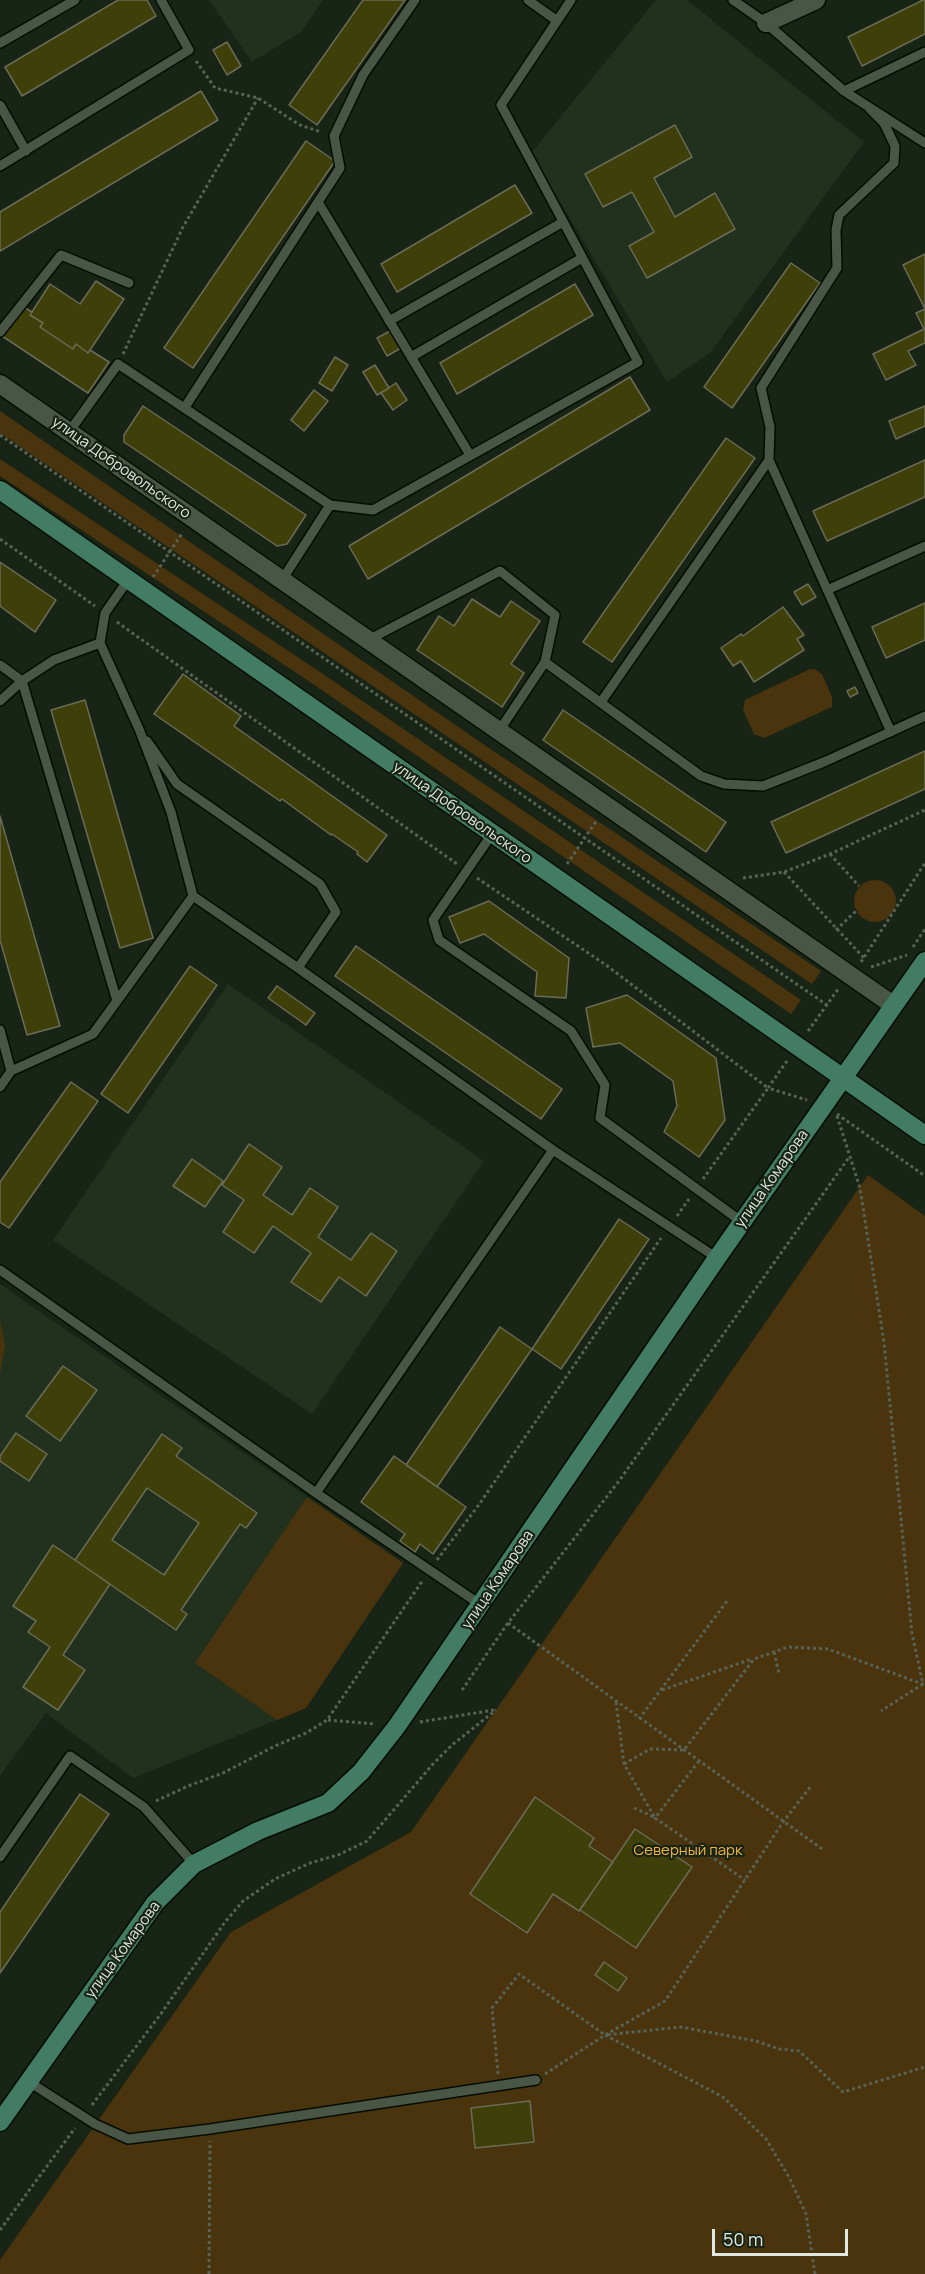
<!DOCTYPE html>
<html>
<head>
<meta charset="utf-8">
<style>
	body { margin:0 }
	#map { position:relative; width:925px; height:2274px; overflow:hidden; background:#182415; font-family:Manrope,sans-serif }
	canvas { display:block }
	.scale { position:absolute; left:712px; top:2229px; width:136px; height:27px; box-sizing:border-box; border:3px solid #e0e8df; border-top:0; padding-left:8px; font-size:18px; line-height:21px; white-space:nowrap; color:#e0e8df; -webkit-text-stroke:4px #182415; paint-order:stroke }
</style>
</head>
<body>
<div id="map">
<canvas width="925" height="2274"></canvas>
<div class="scale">50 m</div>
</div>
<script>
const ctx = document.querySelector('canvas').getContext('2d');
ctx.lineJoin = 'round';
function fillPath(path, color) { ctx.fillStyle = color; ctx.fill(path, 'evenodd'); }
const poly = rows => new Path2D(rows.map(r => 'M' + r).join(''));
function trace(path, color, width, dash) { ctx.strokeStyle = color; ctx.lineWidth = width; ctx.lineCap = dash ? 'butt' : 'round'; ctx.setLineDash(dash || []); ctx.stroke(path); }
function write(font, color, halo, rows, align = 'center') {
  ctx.font = font + ' Manrope,sans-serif'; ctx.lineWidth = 4.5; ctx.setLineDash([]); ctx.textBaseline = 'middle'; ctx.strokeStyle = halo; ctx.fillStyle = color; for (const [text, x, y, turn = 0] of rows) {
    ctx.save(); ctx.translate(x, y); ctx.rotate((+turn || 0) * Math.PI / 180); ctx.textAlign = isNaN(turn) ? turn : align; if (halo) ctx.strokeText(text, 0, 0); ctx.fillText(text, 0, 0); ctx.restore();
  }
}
fillPath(poly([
	[209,0,323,0,301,32,252,62],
	[656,0,687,0,864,142,710,353,667,382,531,153],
	[228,984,484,1161,312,1414,53,1240],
	[0,1284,403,1563,306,1708,133,1778,46,1713,0,1776]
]), '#21311e');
fillPath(poly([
	[0,411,483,744,821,971,812,984,0,433],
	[0,459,320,672,801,1000,791,1014,313,684,0,476],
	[810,669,816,670,822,674,832,697,832,707,764,738,754,734,743,710,745,700],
	'854 901a21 21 0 1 1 42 0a21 21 0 1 1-42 0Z',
	[868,1175,925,1216,925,2274,0,2274,0,2260,231,1932,411,1832],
	[0,1319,5,1346,0,1374],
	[307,1497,403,1563,306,1708,277,1720,195,1663]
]), '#49340e');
const building = poly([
	[118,0,147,0,156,16,22,96,5,67,118,0],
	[363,0,405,0,317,125,289,105,363,0],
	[923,0,925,0,925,34,862,66,848,37,923,0],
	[227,42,241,66,227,75,213,50,227,42],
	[201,91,218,120,0,251,0,212,201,91],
	[675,125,692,157,654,178,675,217,715,193,735,229,647,278,629,246,654,232,632,192,603,207,585,174,675,125],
	[306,141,335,161,193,368,164,348,306,141],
	[515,185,532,213,397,292,381,264,515,185],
	[925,254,925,343,908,351,916,365,886,380,873,354,924,329,916,313,925,309,903,265,925,254],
	[791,263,820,283,732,408,704,387,791,263],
	[96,281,124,299,88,353,76,344,73,349,40,327,43,323,30,315,50,284,80,304,96,281],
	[575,284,593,315,457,394,440,363,575,284],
	[22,306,32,312,30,315,43,323,40,327,73,349,76,344,88,353,90,350,109,362,88,393,2,336,22,306],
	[392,330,401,348,387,356,377,338,392,330],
	[335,357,348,365,332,391,319,383,335,357],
	[375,365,389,388,377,395,363,372,375,365],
	[630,377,650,410,368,579,349,546,630,377],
	[396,383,407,400,393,410,381,393,396,383],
	[314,390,328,401,304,431,291,420,314,390],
	[143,406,306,515,287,544,277,546,124,442,124,435,143,406],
	[925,406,925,426,896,439,889,421,925,406],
	[726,438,755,458,612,662,583,642,726,438],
	[925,460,925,497,827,541,813,511,925,460],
	[0,562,56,600,35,632,0,606,0,562],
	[808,584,816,597,802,605,794,592,808,584],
	[472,599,500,617,511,601,540,621,511,664,524,673,502,707,417,650,439,616,454,626,472,599],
	[925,603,925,640,886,658,872,627,925,603],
	[783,607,804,635,797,639,804,650,754,682,741,661,733,666,721,648,741,634,743,636,783,607],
	[183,674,241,716,234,726,387,835,367,862,357,854,358,852,332,834,331,835,282,799,280,801,154,714,183,674],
	[855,687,858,693,850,697,847,691,855,687],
	[85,700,153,938,120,948,51,710,85,700],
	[563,710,726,822,706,852,543,740,563,710],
	[925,751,925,789,786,853,771,822,925,751],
	[0,816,60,1026,27,1035,0,940,0,816],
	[489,901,569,958,566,998,535,996,537,972,484,934,460,943,449,917,489,901],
	[356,946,562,1089,541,1119,335,976,356,946],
	[190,966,217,985,128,1113,101,1094,190,966],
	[277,986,315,1013,306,1025,268,998,277,986],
	[627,995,716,1058,725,1120,699,1157,664,1132,677,1106,673,1081,620,1043,593,1047,586,1008,627,995],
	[71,1082,98,1101,9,1228,0,1222,0,1182,71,1082],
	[249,1144,282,1167,263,1195,292,1215,310,1188,338,1207,318,1237,351,1260,371,1233,397,1251,366,1296,339,1277,321,1302,291,1282,311,1253,273,1226,254,1253,223,1232,244,1200,222,1185,249,1144],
	[192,1159,223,1181,205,1207,173,1186,192,1159],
	[619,1219,649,1239,561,1369,532,1349,619,1219],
	[500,1327,532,1349,437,1487,406,1465,500,1327],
	[63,1366,97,1390,60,1441,26,1416,63,1366],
	[16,1433,47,1454,29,1481,0,1461,0,1456,16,1433],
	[162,1434,182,1448,176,1456,257,1513,246,1528,240,1524,181,1610,187,1614,176,1630,75,1560,162,1434],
	[147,1488,199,1523,164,1575,112,1540,147,1488],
	[394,1456,466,1507,433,1554,420,1544,415,1552,400,1541,405,1534,361,1502,394,1456],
	[53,1545,110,1584,63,1655,85,1670,58,1710,23,1687,50,1647,28,1632,36,1621,13,1606,53,1545],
	[80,1794,109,1814,0,1973,0,1912,80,1794],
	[535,1797,594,1838,589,1846,613,1862,579,1911,553,1894,527,1933,470,1894,535,1797],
	[635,1829,692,1867,636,1948,580,1910,635,1829],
	[604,1962,627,1978,618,1991,595,1975,604,1962],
	[530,2101,534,2142,475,2148,471,2108,530,2101]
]);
fillPath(building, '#3f3f09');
trace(building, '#6b6c57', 1.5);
const lane = poly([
	[528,0,556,20],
	[733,0,766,23,844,91,925,143],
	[0,43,75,0],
	[844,91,925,52],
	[0,105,26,151],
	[0,166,189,50,161,0],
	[318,202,470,455],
	[389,321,563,222],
	[0,332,61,255,129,283],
	[411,357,582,258],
	[185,407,340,168,334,136,363,75,415,0],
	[69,432,118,364,330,505,373,510,638,362,501,105,571,0],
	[769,460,891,732],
	[128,580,105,613,100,643,139,729,171,812,193,896,298,968,553,1150,717,1258],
	[282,580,330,505],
	[827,590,925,546],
	[368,640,500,571,555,615,545,662,499,731],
	[545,662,701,776,724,784,763,786,824,762,925,716],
	[0,665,22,681,117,1001],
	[0,701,22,681,54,660,100,643],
	[601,702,769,460,770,427,761,388,837,268,836,230,839,215,894,163,895,146,884,123,870,109],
	[147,741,177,784,320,884,336,912,298,968],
	[492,834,433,920,439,940,571,1031,605,1085,600,1118,742,1222],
	[0,1030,11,1071],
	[0,1087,11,1071,93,1034,193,896],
	[0,1270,316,1493,481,1605],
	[316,1493,553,1150],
	[0,1857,70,1756,144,1807,194,1864],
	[29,2082,95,2124,128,2139,210,2129,536,2080]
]);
const street = poly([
	[766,23,816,0],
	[0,384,893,1005]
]);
const secondary = poly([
	[0,490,925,1135],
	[0,2122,155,1903,194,1864,258,1831,328,1803,361,1772,397,1726,717,1258,925,961]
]);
trace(lane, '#040d03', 12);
trace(street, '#040d03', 21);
trace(secondary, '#040d03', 21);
trace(poly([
	[196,61,215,88,258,98,300,125,321,132],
	[123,354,183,227,258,98],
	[0,435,827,1005],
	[0,539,95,606],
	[153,577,183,532],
	[117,622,457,864],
	[830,854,859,886],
	[567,864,597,820],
	[784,872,864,958],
	[477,878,606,965,768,1088,703,1179],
	[743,878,784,872,830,854,925,810],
	[836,930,856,911],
	[913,947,925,929],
	[861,962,925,863],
	[871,967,907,955],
	[808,1031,839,988],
	[787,1061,768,1088,807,1100],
	[837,1114,925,1176],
	[837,1116,860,1188,884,1342,912,1634,923,1684,881,1711],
	[677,1216,689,1199],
	[437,1560,478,1506,661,1238],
	[508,1623,822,1849],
	[774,1652,779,1673],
	[462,1690,508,1623,619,1481,850,1156],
	[662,1690,752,1659],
	[616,1702,624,1764,655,1818],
	[639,1719,727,1601],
	[328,1720,375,1724],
	[420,1722,494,1710],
	[699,1761,655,1818,745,1880],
	[624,1764,650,1749,684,1750,754,1659,788,1647,828,1649,925,1685],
	[156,1801,188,1786,223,1773,275,1746,306,1733,327,1720,423,1580],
	[634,1808,654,1817],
	[498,2074,492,2008,519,1974,605,2035],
	[545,2074,605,2035,665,2001,783,1822,811,1786],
	[92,2105,160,2015,225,1922,243,1901,275,1879,310,1863,338,1855,367,1841,433,1764,452,1745,496,1710],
	[0,2230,75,2128],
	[209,2274,210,2141],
	[815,2274,806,2214,790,2179,766,2139,723,2097,605,2035,681,2027,756,2041,779,2049,799,2051,843,2092,925,2067]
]), '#586255', 3, [3, 3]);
trace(lane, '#495646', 9);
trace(street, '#495646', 18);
trace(secondary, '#437c65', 18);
write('15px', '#e0e8df', '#182415', [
	["улица Добровольского",121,468,35],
	["улица Добровольского",462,813,35],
	["улица Комарова",772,1179,-55],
	["улица Комарова",498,1580,-56],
	["улица Комарова",123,1950,-54]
]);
write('15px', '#f5b43e', '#182415', [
	["Северный парк",688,1851]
]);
</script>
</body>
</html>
